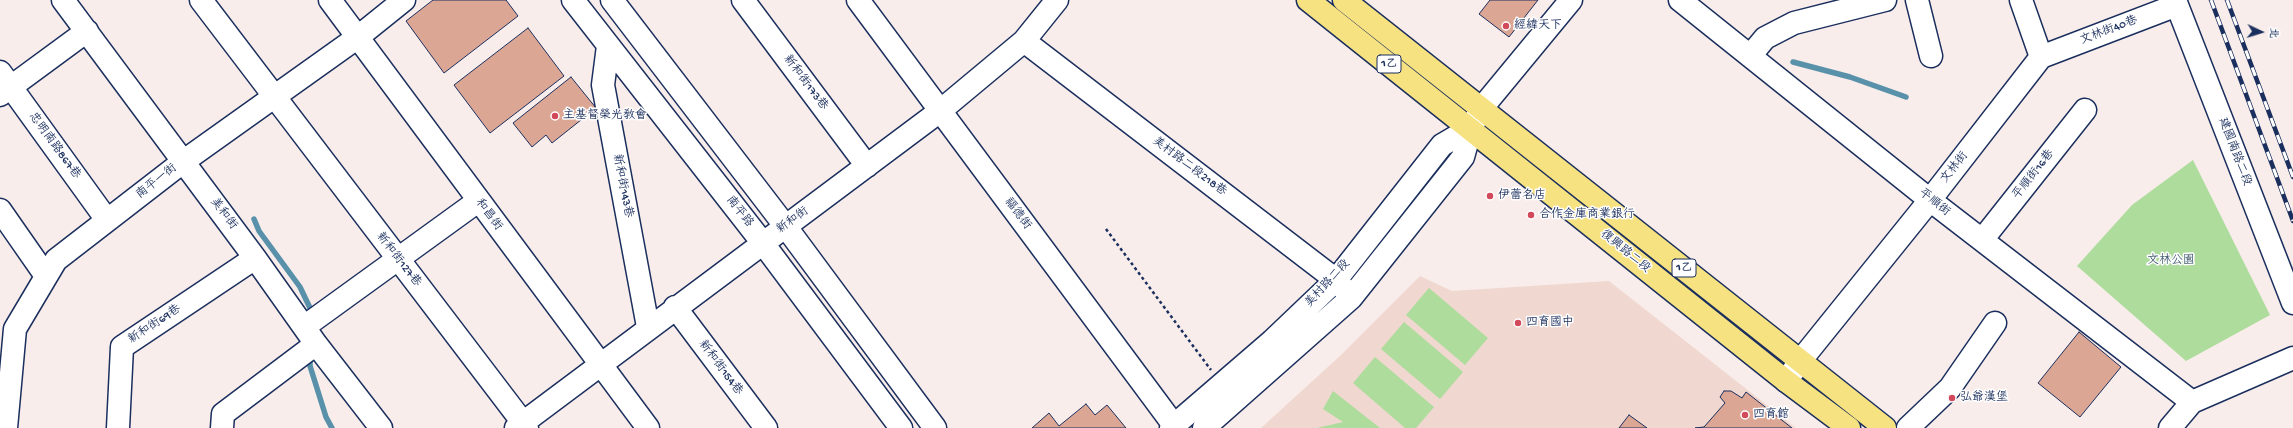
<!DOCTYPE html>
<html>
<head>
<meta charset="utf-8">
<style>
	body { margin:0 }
	#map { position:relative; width:2293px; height:428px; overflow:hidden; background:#f8edea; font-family:"Gochi Hand","LXGW WenKai TC",sans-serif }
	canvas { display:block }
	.north { position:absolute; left:2241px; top:12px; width:40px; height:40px; -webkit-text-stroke:3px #fff; paint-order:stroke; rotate:94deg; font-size:11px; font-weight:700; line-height:16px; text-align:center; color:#1b2f5e }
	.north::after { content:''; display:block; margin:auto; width:14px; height:18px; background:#1b2f5e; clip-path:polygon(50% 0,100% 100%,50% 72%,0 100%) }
</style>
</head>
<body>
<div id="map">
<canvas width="2293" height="428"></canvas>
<div class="north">北</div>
</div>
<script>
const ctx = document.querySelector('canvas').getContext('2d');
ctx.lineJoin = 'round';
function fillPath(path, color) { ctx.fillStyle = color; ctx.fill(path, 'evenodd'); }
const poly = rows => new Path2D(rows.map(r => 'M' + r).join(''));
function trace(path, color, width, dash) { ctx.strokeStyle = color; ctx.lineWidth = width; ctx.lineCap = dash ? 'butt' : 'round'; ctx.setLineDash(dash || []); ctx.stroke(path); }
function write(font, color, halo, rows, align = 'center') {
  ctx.font = font + ' "Gochi Hand","LXGW WenKai TC",sans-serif'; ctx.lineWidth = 3; ctx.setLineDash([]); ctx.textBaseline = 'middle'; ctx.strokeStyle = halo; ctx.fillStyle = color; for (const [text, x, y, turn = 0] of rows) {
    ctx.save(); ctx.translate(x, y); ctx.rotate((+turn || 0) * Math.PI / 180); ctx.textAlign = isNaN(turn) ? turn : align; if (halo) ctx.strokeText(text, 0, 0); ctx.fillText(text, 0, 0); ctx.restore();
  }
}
fillPath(poly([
	[1420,276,1452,291,1609,281,1796,428,1261,428,1341,355]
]), '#f0d8d0');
fillPath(poly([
	[2193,160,2270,315,2186,361,2077,266,2132,205],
	[1429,288,1488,338,1465,365,1406,315],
	[1404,322,1463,372,1440,399,1381,349],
	[1375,357,1434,407,1416,428,1405,428,1353,383],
	[1333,391,1380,428,1317,428,1343,422,1323,409]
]), '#addc9c');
trace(poly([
	[1793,62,1850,77,1906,97],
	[254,219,259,231,300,287,310,308,310,316],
	[310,357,310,366,326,417,332,428]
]), '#5991aa', 5.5);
const building = poly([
	[433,0,506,0,518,16,444,73,406,21,433,0],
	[1490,0,1538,0,1509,37,1479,14,1490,0],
	[528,28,564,76,490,133,454,85,528,28],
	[571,77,596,108,552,143,546,135,532,147,513,123,571,77],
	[2079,332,2121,367,2080,417,2038,383,2079,332],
	[1724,391,1731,391,1742,398,1746,392,1792,428,1695,428,1704,427,1725,403,1720,397,1724,391],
	[1086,404,1095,415,1107,405,1126,428,1032,428,1049,413,1059,426,1086,404],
	[1629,415,1647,428,1619,428,1629,415]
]);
fillPath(building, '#dca694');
trace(building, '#1b2f5e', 1);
const minor = poly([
	[63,0,255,258,316,344,381,428],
	[201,0,527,428],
	[330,0,648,428],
	[573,0,762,242,901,428],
	[612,0,786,227,935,428],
	[743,0,867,166],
	[858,0,1176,428],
	[1680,0,1930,200,2192,402],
	[1917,0,1931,56],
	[2175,0,2293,303],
	[1024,41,1336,280,1345,290],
	[608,46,603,85,648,327],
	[1750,56,1765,38,1794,23,1885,0],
	[2041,57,2177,5],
	[0,72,107,220],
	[0,95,87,31],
	[0,210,46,276],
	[1982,240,2085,110],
	[675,307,766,428],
	[304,327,478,201],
	[1786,381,1801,360,1930,200,2041,57,2021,0],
	[6,428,15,329,56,260,184,161,358,37,404,0],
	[118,428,122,347,255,258],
	[222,428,223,414,316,344],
	[516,428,940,111,1024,41,1057,0],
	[1171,428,1272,341,1336,280,1442,145,1471,128],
	[1204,428,1351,298,1463,157,1471,128,1481,109,1571,0],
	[1908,428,1950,388,1995,323],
	[2170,428,2192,402,2293,358]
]);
const major = poly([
	[1308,0,1786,381,1849,428],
	[1344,0,1885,428]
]);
trace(minor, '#1b2f5e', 25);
trace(major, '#1b2f5e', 25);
trace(poly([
	[1106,229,1211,370]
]), '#1b2f5e', 2.5, [3, 3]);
trace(minor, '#fff', 22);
trace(major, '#f7e281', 22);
const rail = poly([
	[2211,0,2293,221],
	[2227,0,2293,177]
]);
trace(rail, '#1b2f5e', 4.5);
trace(rail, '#fff', 3, [9]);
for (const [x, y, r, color] of [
	[1506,26,4,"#d1495b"],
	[555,116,4,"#d1495b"],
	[1490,196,4,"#d1495b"],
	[1531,215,4,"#d1495b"],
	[1518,323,4,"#d1495b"],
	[1952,398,4,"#d1495b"],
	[1745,415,4,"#d1495b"]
]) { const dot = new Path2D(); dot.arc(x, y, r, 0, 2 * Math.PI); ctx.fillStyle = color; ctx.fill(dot); trace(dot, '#fff', 1.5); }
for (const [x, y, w] of [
	[1389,64,24],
	[1684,268,24]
]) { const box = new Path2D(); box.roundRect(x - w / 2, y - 9, w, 18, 3); ctx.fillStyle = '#fff'; ctx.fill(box); trace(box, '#1b2f5e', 1); }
write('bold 11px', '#1b2f5e', null, [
	["1乙",1389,64],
	["1乙",1684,268]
]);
write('12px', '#1b2f5e', '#fff', [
	["經緯天下",1514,26],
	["主基督榮光教會",563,116],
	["伊蕾名店",1498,196],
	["合作金庫商業銀行",1539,215],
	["四育國中",1526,323],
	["弘爺漢堡",1960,398],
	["四育館",1753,415]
], 'left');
write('12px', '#1b2f5e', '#fff', [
	["文林街40巷",2109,31,-21],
	["新和街173巷",805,83,53],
	["忠明南路867巷",54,146,54],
	["建國南路二段",2234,152,69],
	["美村路二段218巷",1189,167,37],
	["文林街",1955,168,-52],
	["平順街16巷",2034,175,-52],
	["南平一街",157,182,-38],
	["新和街143巷",622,186,79],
	["平順街",1934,203,38],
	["南平路",739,212,52],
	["美和街",223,214,53],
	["福德街",1017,214,53],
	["和昌街",488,215,53],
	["新和街",793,221,-36],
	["復興路二段",1625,252,39],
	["新和街127巷",398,260,52],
	["美村路二段",1328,284,-47],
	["新和街69巷",155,325,-34],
	["新和街154巷",720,368,53]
]);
write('12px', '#405a6e', '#fff', [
	["文林公園",2171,261]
]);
</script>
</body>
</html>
